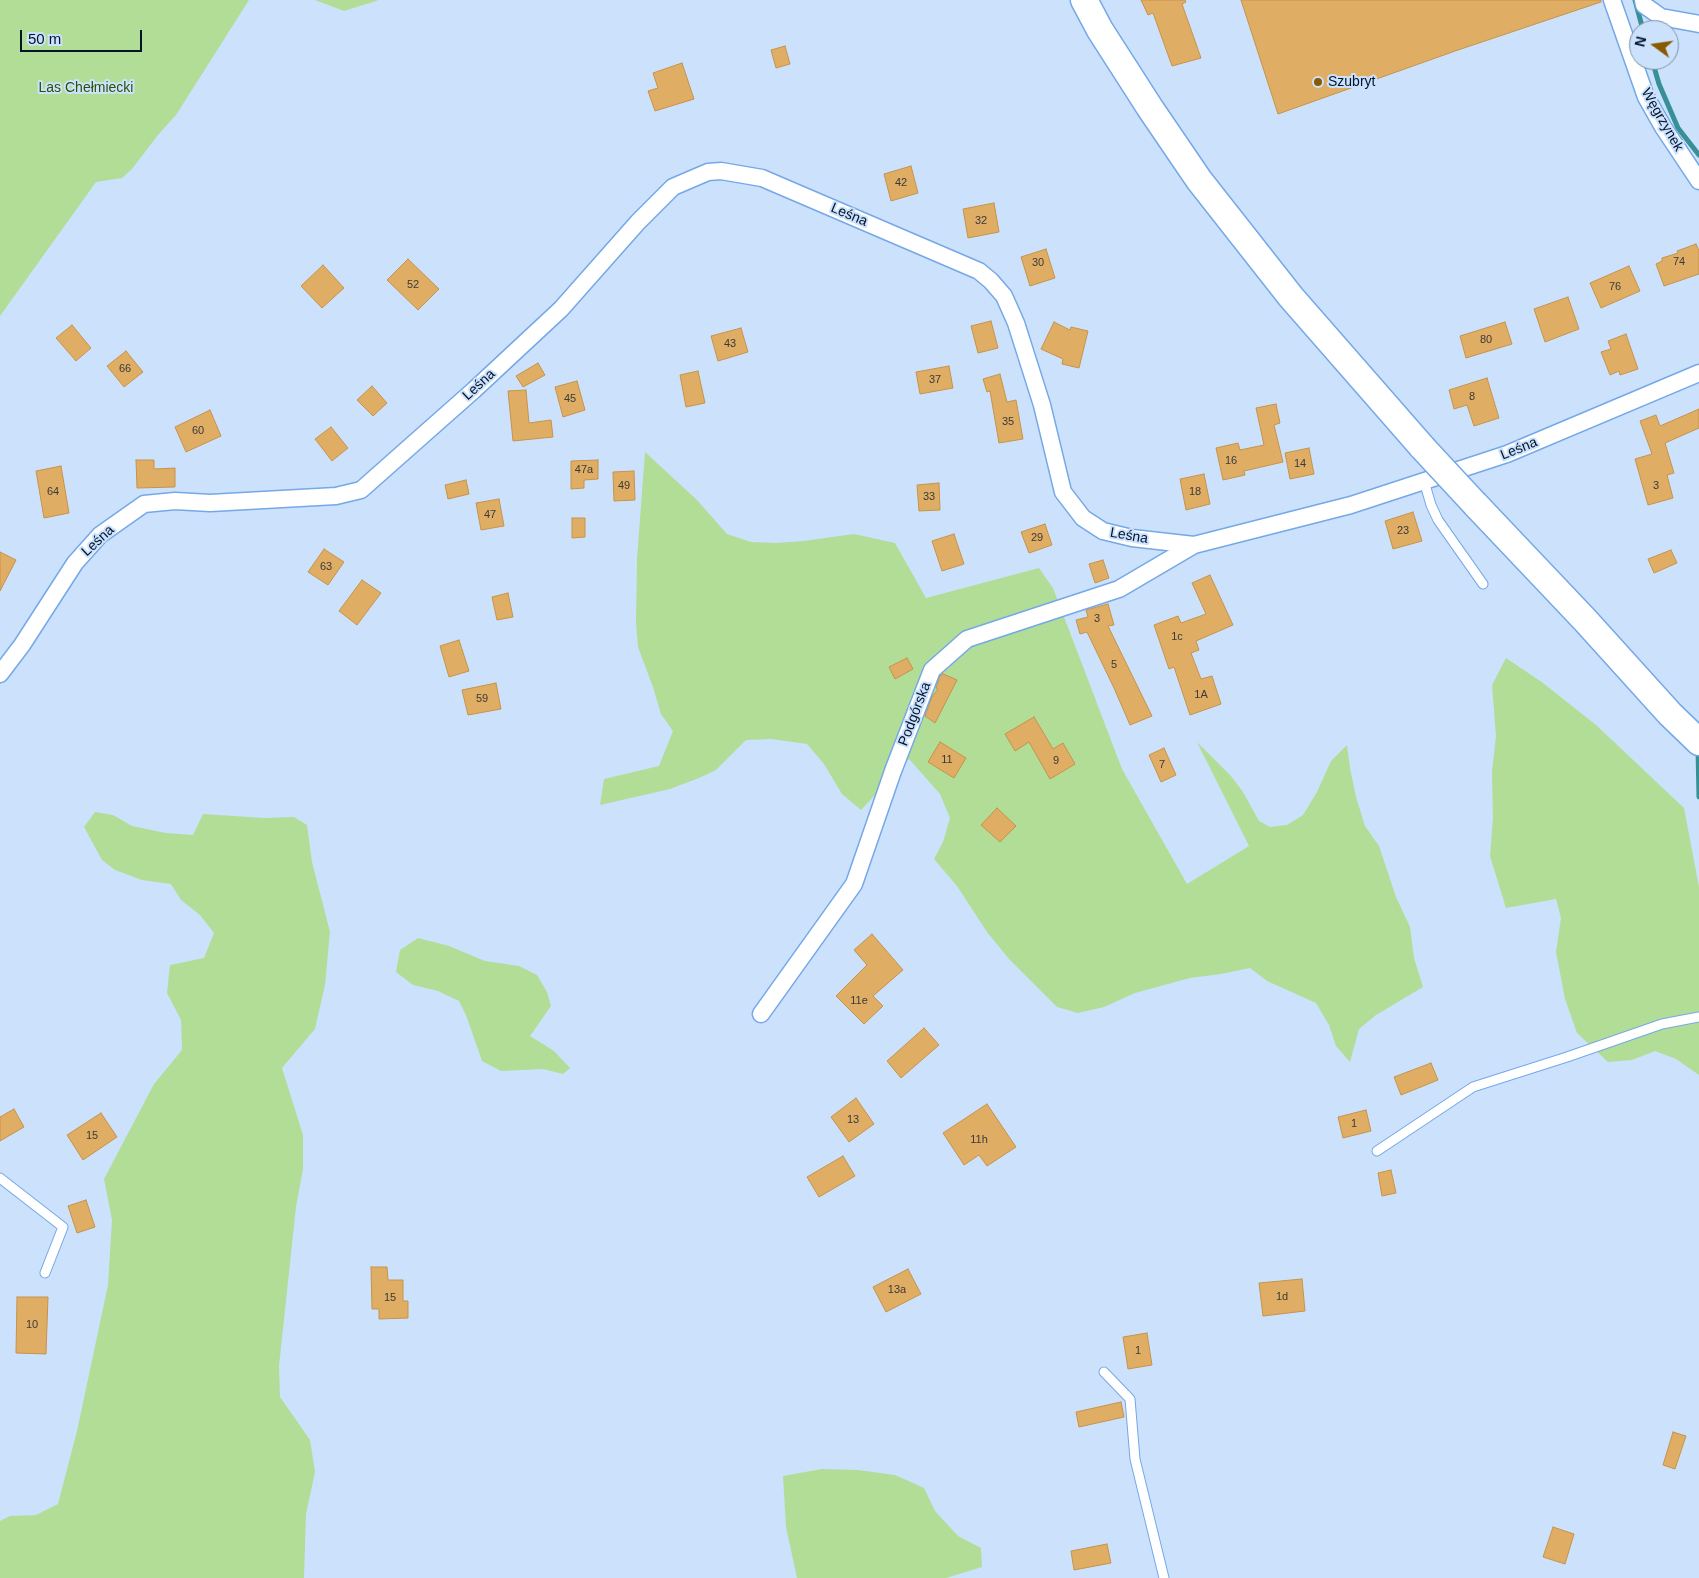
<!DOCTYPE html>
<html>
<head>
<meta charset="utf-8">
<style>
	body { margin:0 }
	#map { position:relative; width:1699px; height:1578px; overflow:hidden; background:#cce2fc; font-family:Arial,sans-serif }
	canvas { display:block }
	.north { position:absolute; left:1629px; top:20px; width:50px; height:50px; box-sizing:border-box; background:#cce2fc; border:1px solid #7b90a9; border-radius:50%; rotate:284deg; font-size:14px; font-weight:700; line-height:20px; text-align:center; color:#02142c }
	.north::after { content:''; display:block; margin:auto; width:18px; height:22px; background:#895a00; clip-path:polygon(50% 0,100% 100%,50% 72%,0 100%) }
	.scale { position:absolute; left:20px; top:30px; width:122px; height:22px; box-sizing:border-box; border:2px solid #02142c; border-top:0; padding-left:6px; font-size:15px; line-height:18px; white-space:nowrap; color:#02142c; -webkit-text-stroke:4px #cce2fc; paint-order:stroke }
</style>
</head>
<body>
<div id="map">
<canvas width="1699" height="1578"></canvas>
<div class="north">N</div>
<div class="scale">50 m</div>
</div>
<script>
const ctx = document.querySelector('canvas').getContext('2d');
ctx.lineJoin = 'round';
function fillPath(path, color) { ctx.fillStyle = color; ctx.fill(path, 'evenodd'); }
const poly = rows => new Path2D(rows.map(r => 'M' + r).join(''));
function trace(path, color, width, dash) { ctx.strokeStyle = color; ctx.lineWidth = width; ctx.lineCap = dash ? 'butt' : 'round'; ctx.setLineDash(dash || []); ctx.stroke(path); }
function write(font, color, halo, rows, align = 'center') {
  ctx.font = font + ' Arial,sans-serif'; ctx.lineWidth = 4; ctx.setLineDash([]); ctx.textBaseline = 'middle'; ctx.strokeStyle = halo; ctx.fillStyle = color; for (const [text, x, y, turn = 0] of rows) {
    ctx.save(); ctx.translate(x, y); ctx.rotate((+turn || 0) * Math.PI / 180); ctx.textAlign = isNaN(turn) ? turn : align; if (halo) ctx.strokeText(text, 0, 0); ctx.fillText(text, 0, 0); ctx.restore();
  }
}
fillPath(poly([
	[0,0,249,0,176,115,158,135,132,169,122,178,96,182,0,316],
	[315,0,379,0,344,11],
	[645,452,697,500,727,534,751,542,776,543,804,541,854,534,895,543,926,598,1039,568,1053,588,1122,769,1187,884,1249,846,1197,742,1231,776,1243,792,1259,821,1270,827,1287,825,1303,815,1317,792,1331,761,1347,745,1350,768,1356,797,1365,826,1379,846,1396,897,1410,927,1414,958,1423,987,1376,1015,1359,1029,1350,1062,1336,1046,1329,1025,1316,1003,1267,981,1250,968,1221,974,1190,978,1135,993,1104,1007,1078,1013,1057,1007,1009,959,987,932,957,886,934,859,943,842,950,818,940,794,909,759,861,810,842,794,824,764,807,744,771,739,746,740,716,770,699,778,670,789,600,805,604,779,659,766,673,731,661,714,653,687,638,647,636,623,637,559],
	[1506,658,1543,683,1596,725,1684,808,1699,887,1699,1075,1676,1059,1655,1051,1632,1060,1608,1062,1577,1033,1565,999,1556,952,1561,918,1556,899,1506,908,1490,856,1493,818,1492,772,1496,736,1492,685],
	[95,812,113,815,132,826,166,833,193,835,203,814,264,818,294,817,307,825,312,862,330,932,325,985,315,1029,282,1068,303,1135,303,1169,296,1207,279,1366,280,1397,310,1440,315,1472,306,1514,304,1578,0,1578,0,1521,10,1516,36,1515,58,1504,77,1431,108,1285,112,1220,104,1179,154,1084,182,1050,181,1020,167,993,170,965,204,958,214,933,200,915,181,900,171,884,142,880,115,870,102,860,84,827],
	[418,938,449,946,485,961,519,966,537,975,547,992,551,1006,530,1036,554,1051,570,1068,563,1074,543,1069,501,1071,482,1061,466,1015,459,1001,438,991,413,985,396,972,400,950],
	[822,1469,858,1470,895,1475,924,1488,935,1511,958,1536,981,1548,982,1567,946,1578,797,1578,786,1527,783,1476]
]), '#b1dd97');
trace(poly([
	[1635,0,1643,30],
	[1652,60,1659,84,1678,128,1699,155],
	[1698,748,1699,797]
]), '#369096', 5);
const building = poly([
	[1141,0,1185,0,1186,2,1182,4,1201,58,1172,66,1153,13,1148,15,1141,0],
	[1241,0,1601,0,1601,2,1458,50,1278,114,1241,0],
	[785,46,790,64,776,68,771,50,785,46],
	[682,63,694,99,655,111,648,91,658,88,653,73,682,63],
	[911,166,918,193,891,201,884,174,911,166],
	[994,203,999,232,968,238,963,209,994,203],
	[1696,244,1699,251,1699,274,1664,286,1656,264,1662,261,1662,258,1678,253,1677,251,1696,244],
	[1046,249,1055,278,1030,286,1021,257,1046,249],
	[408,259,439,289,418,310,387,280,408,259],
	[323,265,344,288,322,308,301,286,323,265],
	[1629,266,1640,291,1601,308,1590,283,1629,266],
	[1568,297,1579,329,1545,342,1534,309,1568,297],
	[991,321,998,348,978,353,971,326,991,321],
	[1054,322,1070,330,1071,327,1088,331,1079,368,1062,364,1063,359,1041,349,1054,322],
	[1505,322,1512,344,1466,358,1460,336,1505,322],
	[72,325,91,348,76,361,56,338,72,325],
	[741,328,748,352,718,361,711,336,741,328],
	[1626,334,1638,369,1620,375,1619,371,1610,375,1601,352,1611,349,1608,341,1626,334],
	[126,351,143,372,124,387,107,366,126,351],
	[538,363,545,375,523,387,516,376,538,363],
	[949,366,953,388,920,394,916,372,949,366],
	[698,371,705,403,686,407,680,375,698,371],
	[1000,374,1007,402,1016,400,1023,439,999,443,990,391,987,392,983,379,1000,374],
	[1487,378,1499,418,1474,426,1467,405,1454,409,1449,390,1487,378],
	[577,381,585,410,563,417,555,387,577,381],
	[372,386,387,403,373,416,357,400,372,386],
	[526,390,529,423,551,420,553,437,513,441,508,391,526,390],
	[1276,404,1280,423,1274,425,1283,462,1244,471,1245,475,1223,480,1216,448,1238,443,1240,450,1264,445,1256,408,1276,404],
	[1699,409,1699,428,1665,443,1674,473,1667,475,1673,498,1648,505,1635,459,1652,454,1640,421,1656,415,1660,426,1699,409],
	[210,410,221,436,186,452,175,427,210,410],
	[331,427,348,448,332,461,315,439,331,427],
	[1309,448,1314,474,1290,479,1285,453,1309,448],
	[136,460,154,460,154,469,175,468,175,487,137,488,136,460],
	[598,460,598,479,584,480,584,488,571,489,571,461,598,460],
	[61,466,69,513,44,518,36,471,61,466],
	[634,471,635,500,614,501,613,472,634,471],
	[1204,474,1210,504,1186,510,1180,479,1204,474],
	[466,480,469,494,448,499,445,485,466,480],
	[939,483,940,510,919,511,917,485,939,483],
	[499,499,504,526,481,530,476,503,499,499],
	[1413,512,1422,541,1393,549,1385,521,1413,512],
	[572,518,585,518,585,537,572,538,572,518],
	[1045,524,1052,545,1029,553,1021,532,1045,524],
	[954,534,964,564,942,571,932,541,954,534],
	[324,549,344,562,328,585,308,572,324,549],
	[1671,550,1677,563,1654,573,1648,559,1671,550],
	[0,552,16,560,0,591,0,552],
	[1103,560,1109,578,1095,583,1089,564,1103,560],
	[1210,575,1233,625,1196,641,1199,650,1191,653,1201,679,1212,676,1221,704,1190,715,1174,667,1169,669,1154,625,1178,616,1181,623,1206,614,1192,583,1210,575],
	[362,580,381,593,357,625,339,611,362,580],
	[508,593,513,617,497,620,492,597,508,593],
	[1108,604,1114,625,1108,626,1152,716,1130,725,1114,688,1087,632,1080,634,1076,620,1088,617,1086,610,1108,604],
	[459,640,469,671,449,677,440,646,459,640],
	[907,658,913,669,895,679,889,667,907,658],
	[943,674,957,680,935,723,925,716,932,697,938,689,936,688,940,676,943,674],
	[496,683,501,709,468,715,462,690,496,683],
	[1034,717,1053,749,1063,743,1075,764,1050,779,1029,742,1015,751,1005,734,1034,717],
	[940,742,966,758,954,778,928,762,940,742],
	[1164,748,1176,775,1161,782,1149,755,1164,748],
	[997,808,1016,826,1000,842,981,825,997,808],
	[872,934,903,970,873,996,883,1006,864,1024,836,996,867,965,854,950,872,934],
	[924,1028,939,1045,901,1078,887,1061,924,1028],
	[1431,1063,1438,1080,1401,1095,1394,1077,1431,1063],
	[856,1098,874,1124,849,1142,831,1117,856,1098],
	[987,1104,1016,1147,987,1166,979,1155,964,1165,943,1133,987,1104],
	[14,1109,24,1127,0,1141,0,1117,14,1109],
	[1366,1110,1371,1131,1343,1138,1338,1117,1366,1110],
	[101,1113,117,1137,83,1160,67,1135,101,1113],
	[843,1156,855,1176,819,1197,807,1177,843,1156],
	[1391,1170,1396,1193,1382,1196,1378,1173,1391,1170],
	[86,1200,95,1227,77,1233,68,1206,86,1200],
	[371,1267,387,1267,388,1280,403,1280,403,1301,408,1301,408,1318,379,1319,379,1309,372,1309,371,1267],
	[908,1269,921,1294,886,1312,873,1287,908,1269],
	[1302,1279,1305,1311,1263,1316,1259,1283,1302,1279],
	[17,1297,48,1297,46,1354,16,1353,17,1297],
	[1147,1333,1152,1365,1128,1369,1123,1337,1147,1333],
	[1121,1402,1124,1417,1079,1427,1076,1412,1121,1402],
	[1673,1432,1686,1436,1675,1469,1663,1465,1673,1432],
	[1553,1527,1574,1534,1565,1564,1543,1557,1553,1527],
	[1107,1544,1111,1563,1074,1570,1071,1551,1107,1544]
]);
fillPath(building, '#e0ad65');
trace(building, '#c5934b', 1);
const service = poly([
	[1424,481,1431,505,1438,520,1483,584],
	[1377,1151,1473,1087,1567,1057,1662,1024,1699,1017],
	[0,1178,63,1227,45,1273],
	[1104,1372,1130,1399,1135,1459,1164,1578]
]);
const minor = poly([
	[1612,0,1646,97,1663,127,1699,181],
	[1643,0,1644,5,1661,17,1699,24],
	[0,674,22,645,75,563,100,535,144,504,175,501,210,503,336,496,361,490,474,390,561,309,638,222,673,187,708,172,721,171,762,178,979,271,991,281,1004,296,1016,323,1042,405,1063,492,1083,518,1103,531,1132,538,1194,545,1351,505,1507,454,1699,373],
	[761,1014,854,884,893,771,932,670,967,639,1119,589,1194,545]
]);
const primary = poly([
	[1084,0,1100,30,1150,108,1199,180,1291,297,1423,448],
	[1475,504,1585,620,1670,714,1699,742]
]);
trace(service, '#74a8e7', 11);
trace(minor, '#74a8e7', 19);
trace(primary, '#74a8e7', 29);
trace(service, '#fff', 9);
trace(minor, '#fff', 16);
trace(primary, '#fff', 26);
const primaryBridge = poly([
	[1423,448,1475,504]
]);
trace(primaryBridge, '#74a8e7', 29, []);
trace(primaryBridge, '#fff', 26);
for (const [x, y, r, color] of [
	[1318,82,5,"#895a00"]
]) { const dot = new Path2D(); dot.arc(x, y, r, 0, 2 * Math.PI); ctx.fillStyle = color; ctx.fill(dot); trace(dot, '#cce2fc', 2); }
write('11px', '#3a3a3a', null, [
	["42",901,183],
	["32",981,221],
	["74",1679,262],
	["30",1038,263],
	["52",413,285],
	["76",1615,287],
	["80",1486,340],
	["43",730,344],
	["66",125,369],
	["37",935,380],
	["8",1472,397],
	["45",570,399],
	["35",1008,422],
	["60",198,431],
	["16",1231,461],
	["14",1300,464],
	["47a",584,470],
	["49",624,486],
	["3",1656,486],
	["64",53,492],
	["18",1195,492],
	["33",929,497],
	["47",490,515],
	["23",1403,531],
	["29",1037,538],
	["63",326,567],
	["3",1097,619],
	["1c",1177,637],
	["5",1114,665],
	["1A",1201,695],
	["59",482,699],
	["11",947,760],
	["9",1056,761],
	["7",1162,765],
	["11e",859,1001],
	["13",853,1120],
	["1",1354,1124],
	["15",92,1136],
	["11h",979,1140],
	["13a",897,1290],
	["1d",1282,1297],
	["15",390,1298],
	["10",32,1325],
	["1",1138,1351]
]);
write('14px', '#02142c', '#cce2fc', [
	["Szubryt",1328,82]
], 'left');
write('14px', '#2a5105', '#cce2fc', [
	["Las Chełmiecki",86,88]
]);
write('14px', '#02142c', '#cce2fc', [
	["Węgrzynek",1662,120,60],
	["Leśna",849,215,23],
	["Leśna",479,385,-43],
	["Leśna",1519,449,-22],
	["Leśna",1129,536,10],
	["Leśna",98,541,-43],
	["Podgórska",915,714,-69]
]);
</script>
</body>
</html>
